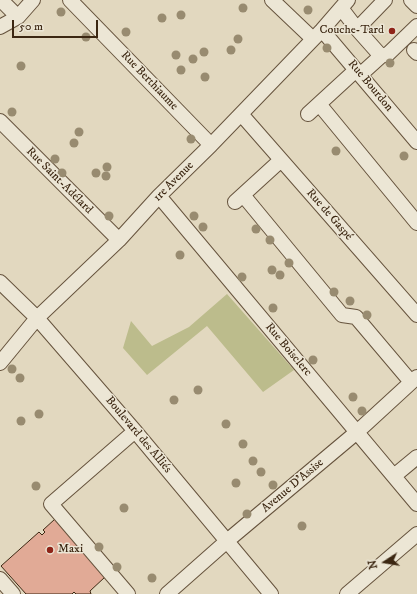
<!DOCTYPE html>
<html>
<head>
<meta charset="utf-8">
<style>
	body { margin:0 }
	#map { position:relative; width:417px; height:594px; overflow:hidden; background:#e2d8bf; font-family:"IM FELL DW Pica",serif }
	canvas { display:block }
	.north { position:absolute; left:365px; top:542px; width:40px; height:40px; -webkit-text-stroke:3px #ece6d5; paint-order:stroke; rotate:258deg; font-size:11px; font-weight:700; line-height:16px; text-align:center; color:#3c2712 }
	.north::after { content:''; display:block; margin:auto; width:14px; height:18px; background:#3c2712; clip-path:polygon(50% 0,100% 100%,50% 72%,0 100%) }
	.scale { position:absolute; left:12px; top:20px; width:86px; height:18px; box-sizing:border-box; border:2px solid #3c2712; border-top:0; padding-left:5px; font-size:12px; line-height:14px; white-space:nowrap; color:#3c2712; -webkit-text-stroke:3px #ece6d5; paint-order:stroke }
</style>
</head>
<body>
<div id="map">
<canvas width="417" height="594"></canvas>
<div class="north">N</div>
<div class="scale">50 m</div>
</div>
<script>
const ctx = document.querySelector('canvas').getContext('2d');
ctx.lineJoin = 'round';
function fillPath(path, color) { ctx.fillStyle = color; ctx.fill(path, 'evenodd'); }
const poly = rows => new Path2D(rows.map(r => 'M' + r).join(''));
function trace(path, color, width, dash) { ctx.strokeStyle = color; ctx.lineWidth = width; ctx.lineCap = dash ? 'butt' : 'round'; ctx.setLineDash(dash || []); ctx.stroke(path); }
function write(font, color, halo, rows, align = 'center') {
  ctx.font = font + ' "IM FELL DW Pica",serif'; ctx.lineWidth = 3; ctx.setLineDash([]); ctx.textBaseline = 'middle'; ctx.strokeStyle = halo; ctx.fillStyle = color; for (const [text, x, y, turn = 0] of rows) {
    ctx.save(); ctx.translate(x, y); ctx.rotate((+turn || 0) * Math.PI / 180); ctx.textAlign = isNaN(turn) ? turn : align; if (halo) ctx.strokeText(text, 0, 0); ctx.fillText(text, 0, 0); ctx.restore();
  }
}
fillPath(poly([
	[227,294,294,370,263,392,207,326,147,375,123,348,131,321,152,346,189,327]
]), '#bcbc8c');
const building = poly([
	[55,519,105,577,90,591,91,594,76,594,74,592,72,594,26,594,1,566,39,532,42,535,45,532,43,530,55,519]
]);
fillPath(building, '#e1aa96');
trace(building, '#3c2712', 1);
const minor = poly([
	[1,0,18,17],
	[70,0,211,145],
	[272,0,313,39],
	[411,0,417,6],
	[341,8,357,29,385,0],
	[0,27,18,17,33,0],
	[357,29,381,56],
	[322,30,417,142],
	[414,50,417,53],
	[360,75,381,56,388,54,417,26],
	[319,104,417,223],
	[241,114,417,315],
	[308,114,356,70],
	[0,121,119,240],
	[243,195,342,315,356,317,411,382],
	[159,196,417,504],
	[235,202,281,160],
	[0,282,37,318,135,431,271,594],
	[0,363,37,318,119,240,159,196,211,145,322,30,348,0],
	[394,476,417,457],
	[0,579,13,594],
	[128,594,51,504,135,431],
	[167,594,227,541,357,432,417,377],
	[347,594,417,534]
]);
trace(minor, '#66533d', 16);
trace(minor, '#ece6d5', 14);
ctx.fillStyle = '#988b70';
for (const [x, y] of [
	[243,8],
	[308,10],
	[61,12],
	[181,15],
	[162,18],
	[126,32],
	[86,37],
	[238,39],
	[327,48],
	[231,50],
	[204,52],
	[176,55],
	[193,59],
	[390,63],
	[21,66],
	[181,70],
	[205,77],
	[12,112],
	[79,132],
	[191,139],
	[74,143],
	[336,151],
	[404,156],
	[55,159],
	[107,167],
	[62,173],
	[96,173],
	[106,176],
	[109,216],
	[194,216],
	[203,227],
	[256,229],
	[270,240],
	[180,255],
	[289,263],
	[272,270],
	[280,275],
	[242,277],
	[334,292],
	[350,301],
	[273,308],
	[367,315],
	[313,360],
	[12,369],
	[20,378],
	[198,390],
	[353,397],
	[174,400],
	[362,411],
	[39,414],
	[21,421],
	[226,424],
	[243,444],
	[253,461],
	[261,472],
	[236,483],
	[273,485],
	[36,486],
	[124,508],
	[247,514],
	[302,526],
	[99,547],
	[117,567],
	[152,578]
]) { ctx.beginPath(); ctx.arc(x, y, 4.5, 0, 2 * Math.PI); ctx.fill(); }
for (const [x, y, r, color] of [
	[392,31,4,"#8f2418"],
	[50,550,4,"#8f2418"]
]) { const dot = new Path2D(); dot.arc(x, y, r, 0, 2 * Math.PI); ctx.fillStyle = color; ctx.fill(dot); trace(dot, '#ece6d5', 1.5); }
write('12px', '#3c2712', '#ece6d5', [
	["Couche-Tard",384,31],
	["Maxi",58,550,"left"]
], 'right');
write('12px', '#3c2712', '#ece6d5', [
	["Rue Berthiaume",149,81,46],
	["Rue Bourdon",370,86,50],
	["Rue Saint-Adélard",59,181,45],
	["1re Avenue",174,182,-45],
	["Rue de Gaspé",329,215,49],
	["Rue Boisclerc",288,350,50],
	["Boulevard des Alliés",138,435,50],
	["Avenue D'Assise",293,486,-40]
]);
</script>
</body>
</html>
